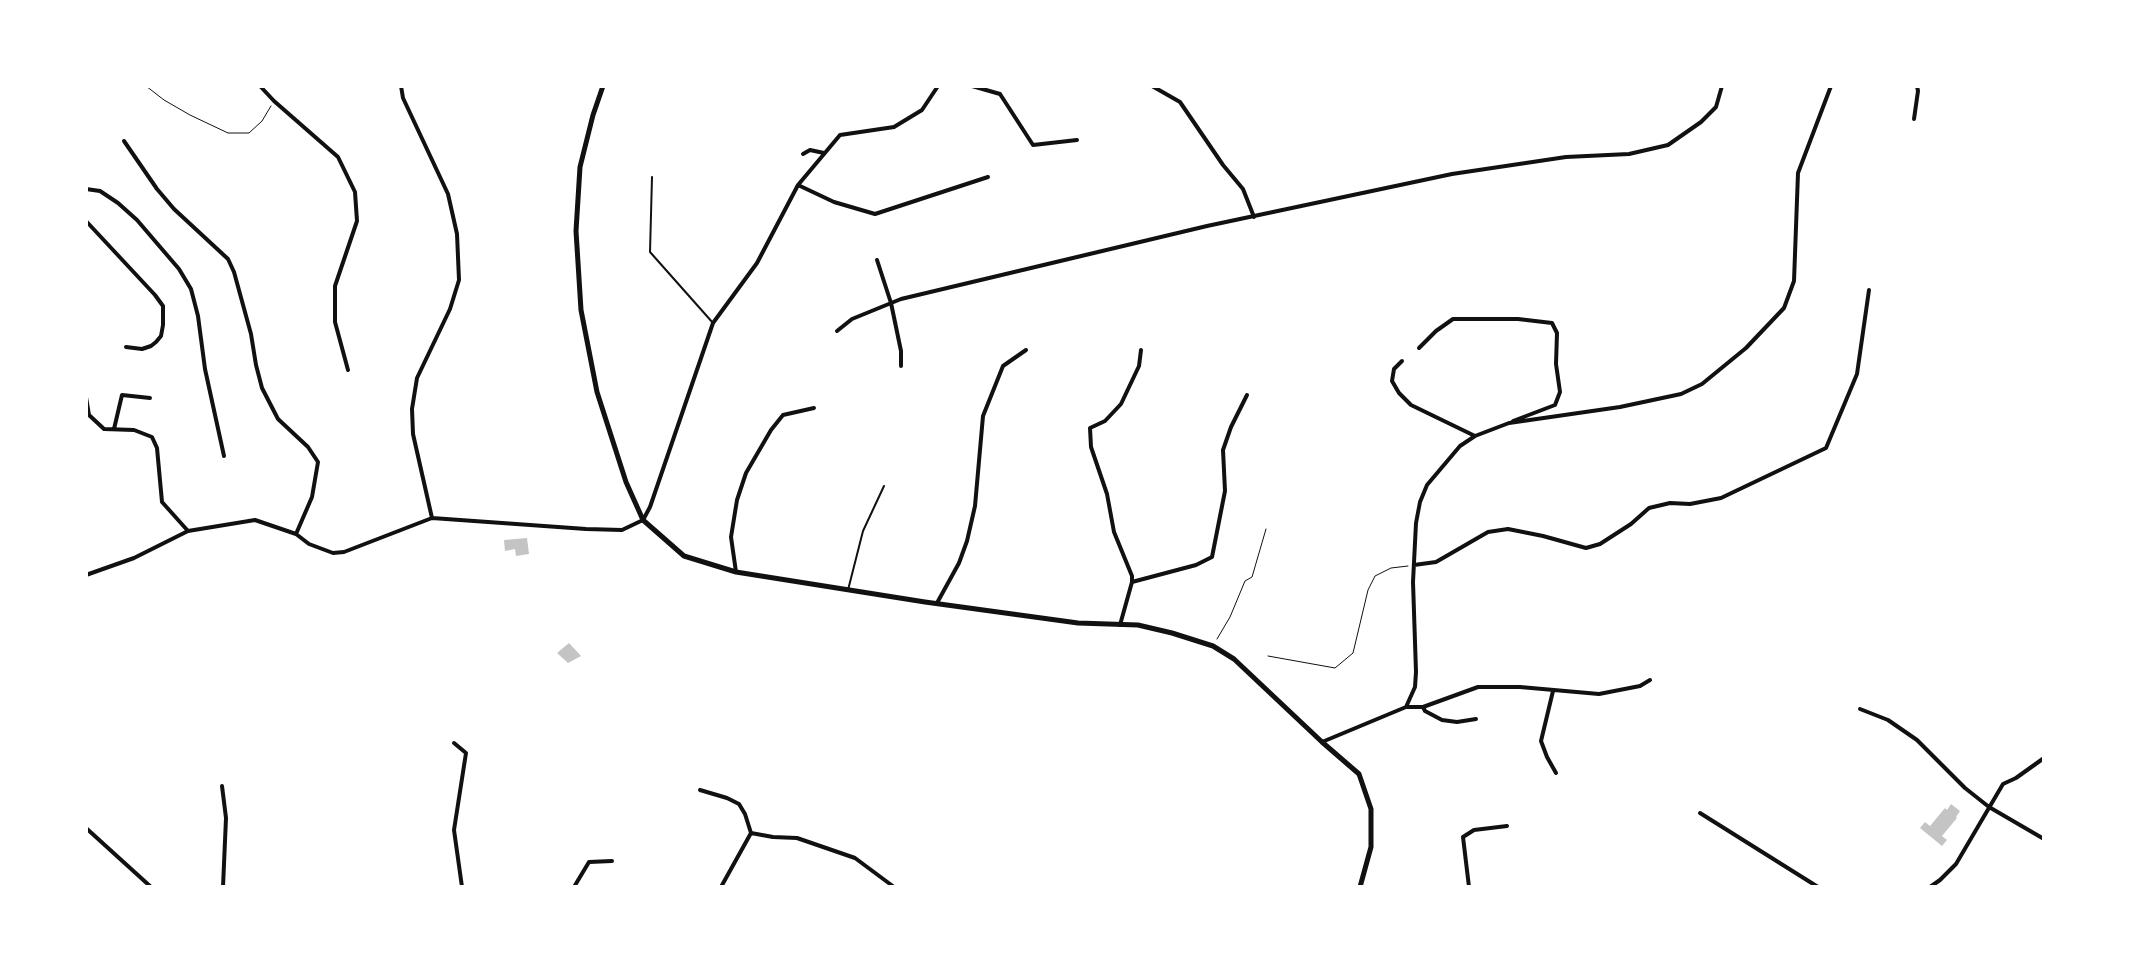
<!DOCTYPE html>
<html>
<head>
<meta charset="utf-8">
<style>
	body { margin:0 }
	#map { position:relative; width:2130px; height:973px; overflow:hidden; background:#fff; font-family:"Playfair Display",serif }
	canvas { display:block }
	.frame { position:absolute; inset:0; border:88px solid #fff; pointer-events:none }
</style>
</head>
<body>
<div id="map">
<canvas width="2130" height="973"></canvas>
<div class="frame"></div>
</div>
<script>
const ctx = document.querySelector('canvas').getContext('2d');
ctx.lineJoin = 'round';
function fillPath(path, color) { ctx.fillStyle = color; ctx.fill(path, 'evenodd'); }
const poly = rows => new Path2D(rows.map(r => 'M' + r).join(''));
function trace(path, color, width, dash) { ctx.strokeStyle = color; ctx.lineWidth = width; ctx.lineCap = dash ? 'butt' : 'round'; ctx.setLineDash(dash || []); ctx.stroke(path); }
fillPath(poly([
	[527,538,529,554,516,556,515,549,505,551,504,540],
	[569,643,581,656,568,663,557,653],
	[1951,804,1960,811,1956,817,1957,818,1942,836,1947,840,1942,846,1920,828,1925,822,1930,826,1945,808,1947,810]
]), '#c4c4c4');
trace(poly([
	[146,86,164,100,190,115,228,133,249,133,262,121,271,106],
	[1217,639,1230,617,1245,581,1252,577,1266,529],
	[1268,656,1335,668,1353,653,1368,590,1375,576,1391,568,1408,566]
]), '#111', 1);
trace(poly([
	[652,177,650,252,713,323],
	[848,590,863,531,884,486]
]), '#111', 2);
trace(poly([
	[260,86,274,101,338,157,355,192,357,221,335,286,335,322,348,370],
	[401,86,403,98,448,194,457,234,459,280,450,309,417,378,412,409,413,434,432,518],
	[972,86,1000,94,1033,145,1077,140],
	[1152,86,1180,102,1223,165,1243,189,1254,217],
	[1914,119,1918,91,1917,86],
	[124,141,157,189,174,209,228,259,234,272,251,334,256,365,262,388,278,419,308,447,318,462,312,497,296,534],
	[803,154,810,150,824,153],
	[798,185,834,202,875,214,988,177],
	[86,189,100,191,118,203,137,220,179,269,191,289,198,316,205,369,224,456],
	[86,221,155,295,163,306,163,325,161,336,156,342,151,346,142,349,126,347],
	[877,260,891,303,901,351,901,366],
	[837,331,852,319,901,299,1207,226,1452,174,1566,157,1629,154,1668,145,1701,122,1716,107,1722,86],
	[1419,348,1436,331,1453,319,1518,319,1552,323,1557,333,1556,364,1560,392,1555,405,1513,421],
	[1402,361,1394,369,1392,381,1399,393,1411,405,1475,436],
	[86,397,89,415,104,429,134,430,152,437,157,448,162,502,188,531],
	[114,429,122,395,150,398],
	[1414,565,1436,562,1488,532,1508,529,1543,536,1586,548,1600,544,1631,524,1649,508,1670,503,1690,504,1721,498,1826,448,1857,374,1869,290],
	[736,572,731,537,737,500,746,473,771,430,783,415,814,408],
	[86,575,134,558,188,531,255,520,296,534,309,544,333,553,344,552,432,518,586,529,622,530,643,520,650,507,713,323,757,263,798,185,840,135,894,127,922,110,938,86],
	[1132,582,1132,576,1114,532,1107,494,1091,447,1090,428,1105,421,1121,404,1139,366,1141,350],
	[937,603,959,563,967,541,975,506,983,416,1003,366,1026,350],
	[1120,625,1132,582,1196,565,1212,557,1225,491,1223,450,1231,427,1247,395],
	[1553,691,1541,741,1547,757,1556,773],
	[1406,707,1423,707,1478,687,1520,687,1599,694,1640,686,1650,680],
	[1423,707,1425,711,1442,720,1457,722,1476,719],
	[1860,709,1888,720,1917,740,1965,788,1989,807,2044,839],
	[1322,742,1406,707,1415,687,1416,672,1413,582,1416,523,1420,502,1427,485,1460,446,1475,436,1509,423,1620,407,1681,394,1702,384,1746,348,1784,308,1794,281,1798,173,1831,86],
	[454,743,466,753,454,830,462,887],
	[222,786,226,818,223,887],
	[700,790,727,798,739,804,745,814,751,833],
	[1700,813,1818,887],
	[86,828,151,887],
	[574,887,589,862,612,861],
	[721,887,751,833,773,837,797,838,855,858,894,887],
	[1469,887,1463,837,1474,830,1507,826],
	[1930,887,1940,880,1956,864,2003,784,2016,778,2044,758]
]), '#111', 4);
trace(poly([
	[603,86,593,115,580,167,576,231,581,310,597,392,626,482,643,520,684,556,736,572,925,602,1078,623,1138,625,1172,633,1213,646,1234,659,1322,742,1359,774,1371,809,1371,847,1360,887]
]), '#111', 5);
</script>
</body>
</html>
